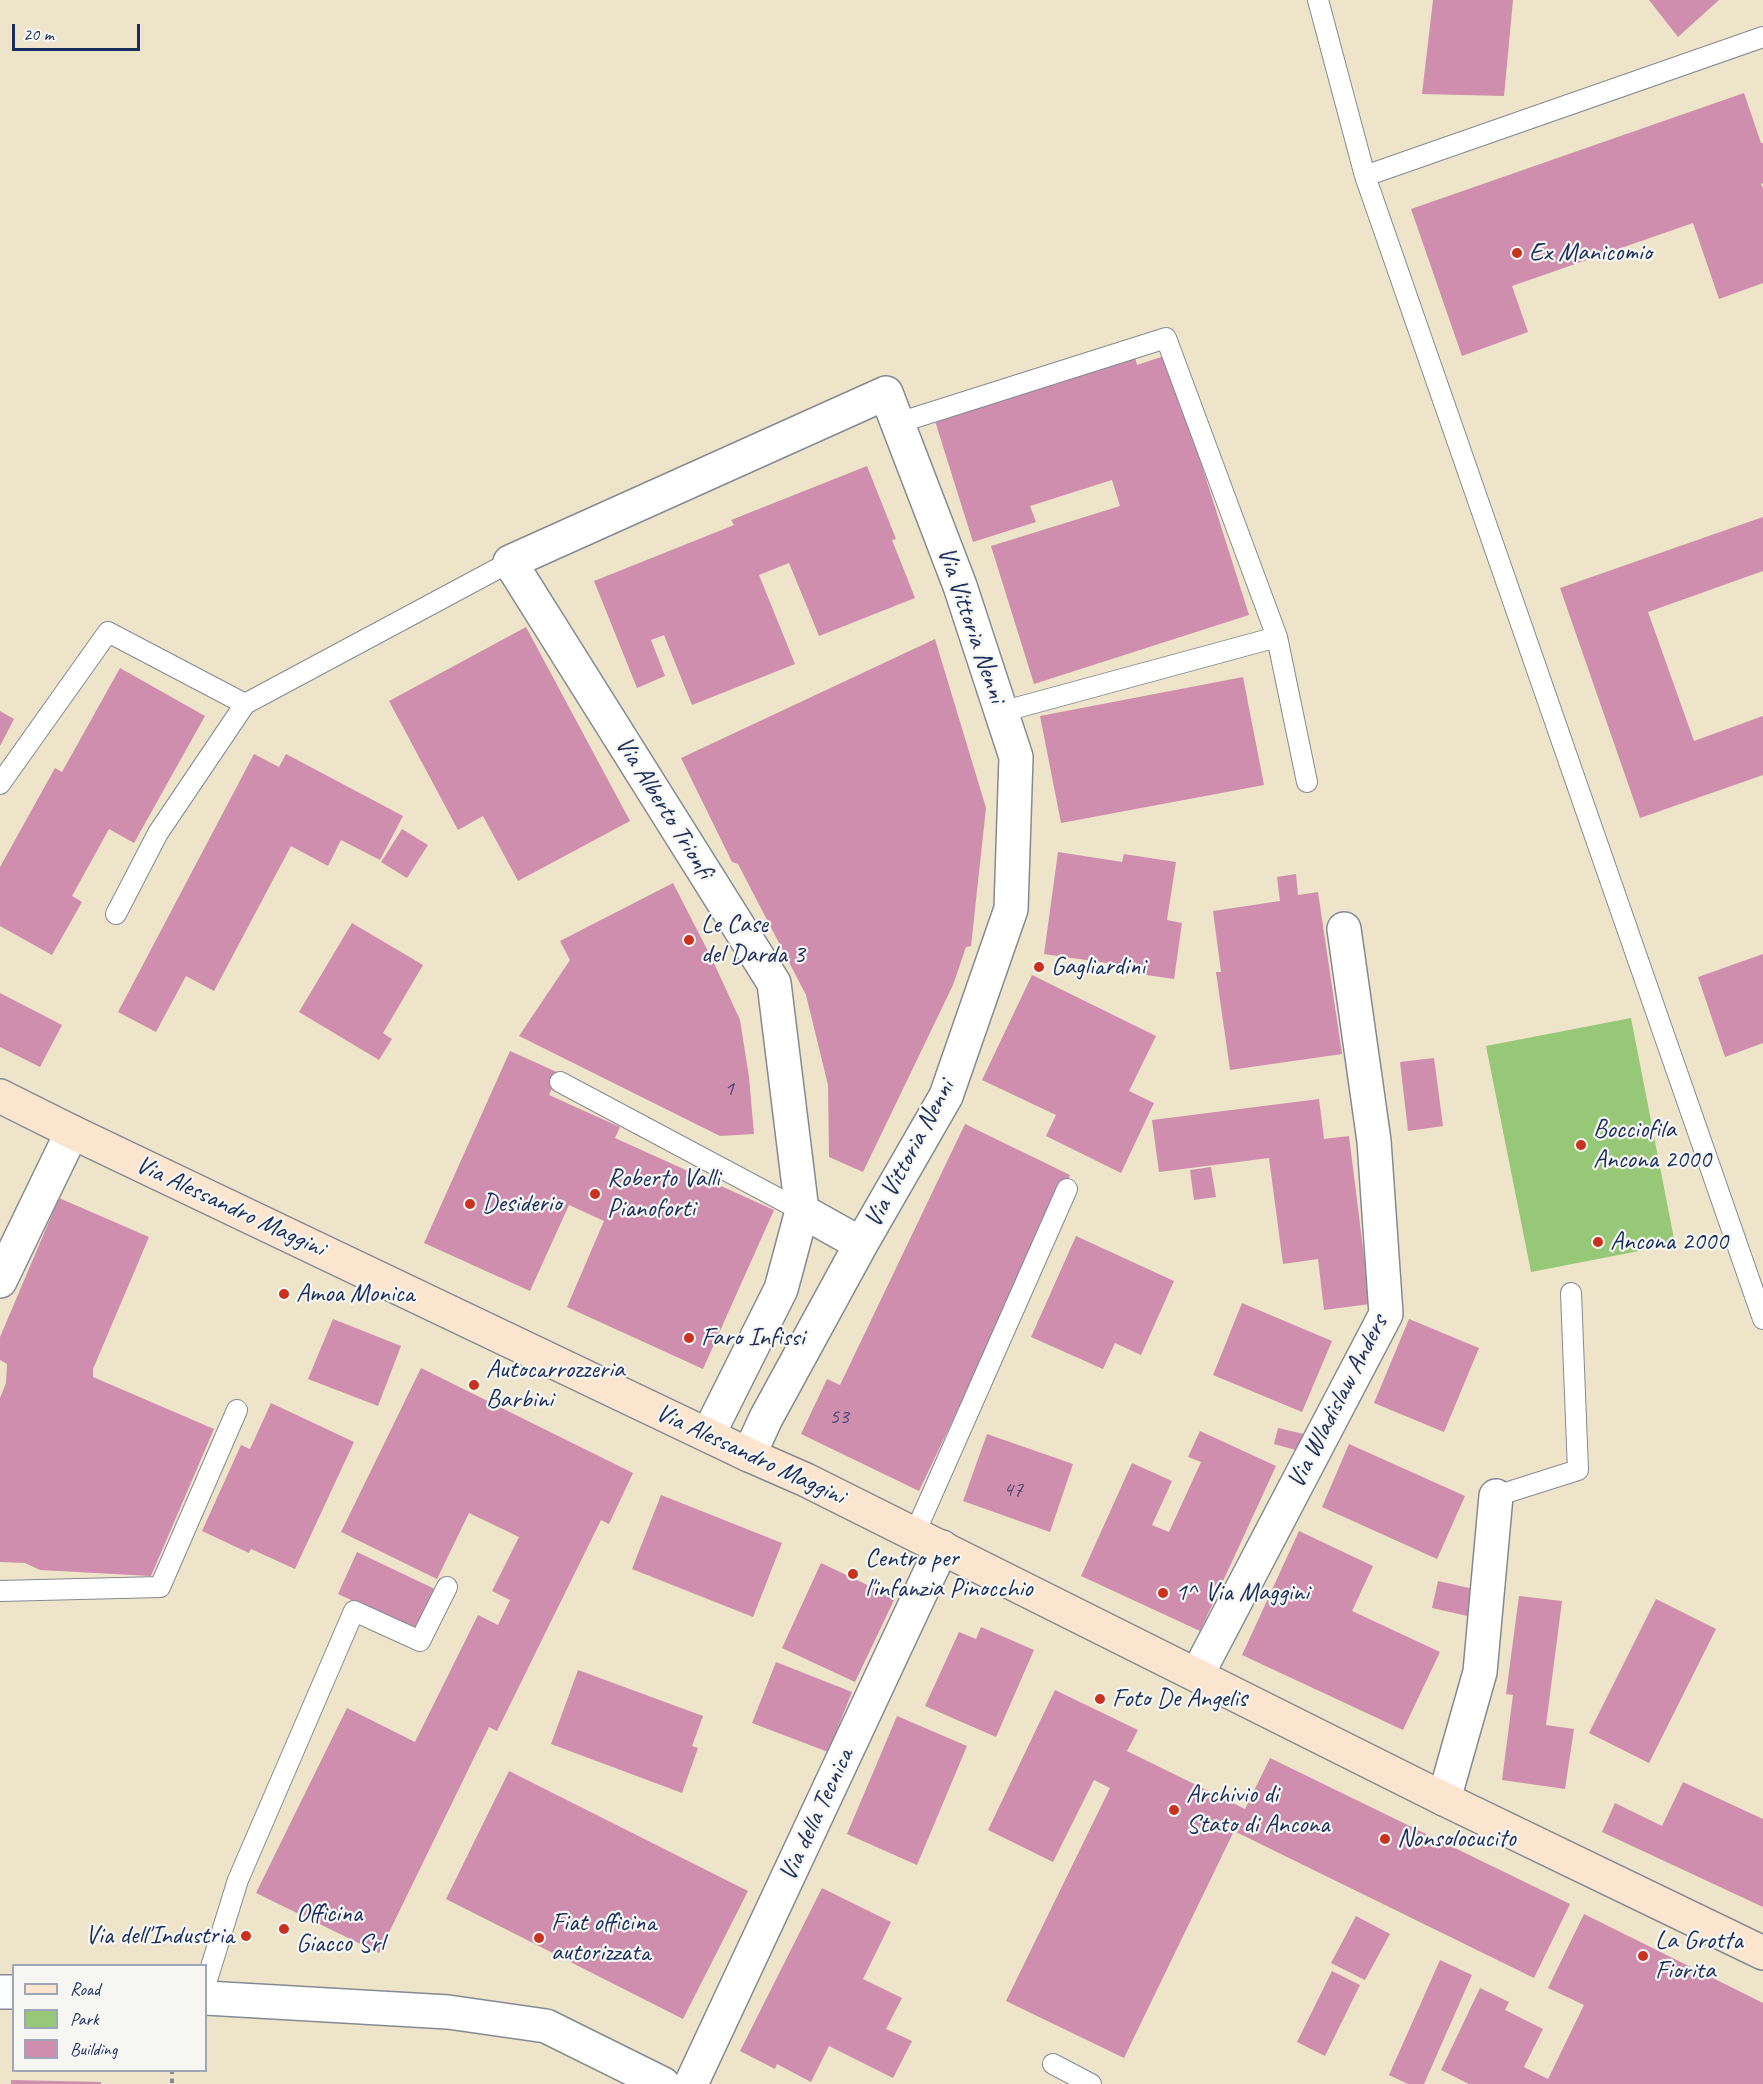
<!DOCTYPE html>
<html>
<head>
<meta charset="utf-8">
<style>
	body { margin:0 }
	#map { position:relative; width:1763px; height:2084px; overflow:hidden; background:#eee4c9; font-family:Caveat,sans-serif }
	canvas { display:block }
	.legend { position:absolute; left:12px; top:1964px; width:195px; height:108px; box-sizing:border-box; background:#f6f6f2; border:2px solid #9ea6b7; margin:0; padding:8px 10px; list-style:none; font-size:18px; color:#1b2f5e }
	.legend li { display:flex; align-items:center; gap:12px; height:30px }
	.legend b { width:30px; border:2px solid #9ea6b7 }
	.scale { position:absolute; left:12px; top:24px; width:128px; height:27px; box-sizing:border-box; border:3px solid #1b2f5e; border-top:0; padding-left:8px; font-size:18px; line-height:21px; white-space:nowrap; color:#1b2f5e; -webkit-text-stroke:4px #f6f6f2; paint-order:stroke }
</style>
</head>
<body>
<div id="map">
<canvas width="1763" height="2084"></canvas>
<ul class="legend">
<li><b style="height:8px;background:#fbe5cf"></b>Road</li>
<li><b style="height:16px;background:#97c878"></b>Park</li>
<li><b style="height:16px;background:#d08eae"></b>Building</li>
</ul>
<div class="scale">20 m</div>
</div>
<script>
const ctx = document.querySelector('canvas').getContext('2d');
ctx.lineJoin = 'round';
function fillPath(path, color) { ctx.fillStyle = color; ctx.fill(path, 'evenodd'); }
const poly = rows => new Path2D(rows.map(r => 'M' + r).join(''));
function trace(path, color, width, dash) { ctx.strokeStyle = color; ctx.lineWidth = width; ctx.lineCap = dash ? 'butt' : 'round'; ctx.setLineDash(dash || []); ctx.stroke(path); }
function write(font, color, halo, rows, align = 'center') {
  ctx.font = font + ' Caveat,sans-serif'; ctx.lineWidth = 4.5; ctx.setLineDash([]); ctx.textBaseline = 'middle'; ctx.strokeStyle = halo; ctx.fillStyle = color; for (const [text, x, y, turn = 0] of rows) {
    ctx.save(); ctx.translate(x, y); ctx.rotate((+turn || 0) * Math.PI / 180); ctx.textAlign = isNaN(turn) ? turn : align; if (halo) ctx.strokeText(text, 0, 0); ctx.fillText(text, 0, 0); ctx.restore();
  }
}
fillPath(poly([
	[1631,1018,1675,1244,1531,1272,1486,1046]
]), '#97c878');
fillPath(poly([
	[1433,0,1513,0,1504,96,1422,94],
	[1649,0,1719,0,1678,37],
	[1744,93,1761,143,1763,143,1763,183,1761,184,1763,188,1763,283,1719,299,1693,223,1512,286,1528,332,1462,356,1411,209],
	[1167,355,1249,615,1034,684,991,546,1120,506,1112,480,1030,506,1036,522,973,542,935,421,1135,357,1137,365],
	[867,466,896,539,892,540,915,598,819,636,789,563,759,575,795,664,692,705,664,635,651,640,665,676,637,688,594,581,734,525,731,520],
	[1763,517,1763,571,1648,612,1694,741,1763,716,1763,775,1640,818,1560,588],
	[526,627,630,821,518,881,483,816,458,830,389,701],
	[935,639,986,808,971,946,966,947,953,985,863,1172,829,1157,828,1085,806,995,738,864,732,862,681,758],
	[120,668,205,716,134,843,109,829,72,896,82,902,52,955,0,926,0,867,55,768,62,772],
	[1243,677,1264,785,1061,823,1040,716],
	[0,711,14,719,0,746],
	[254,754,279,767,286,754,403,816,380,860,341,840,328,866,291,846,214,991,186,976,156,1032,118,1012],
	[402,829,428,845,407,878,381,862],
	[1058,852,1122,862,1124,854,1176,862,1167,920,1182,923,1174,979,1119,971,1121,965,1044,954],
	[1296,874,1298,895,1318,892,1342,1054,1230,1070,1216,972,1221,972,1213,911,1280,901,1277,877],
	[673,883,713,961,740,1020,749,1077,754,1134,720,1136,519,1036,570,960,560,941],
	[352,923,423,965,383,1033,392,1039,379,1060,299,1012],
	[1763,954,1763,1043,1725,1057,1698,977],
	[1032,975,1156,1036,1129,1091,1154,1103,1121,1173,1046,1136,1056,1115,982,1080],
	[0,993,62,1025,40,1067,0,1047],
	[510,1051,559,1073,549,1095,620,1127,615,1138,774,1210,703,1369,567,1307,604,1221,569,1205,530,1291,424,1243],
	[1434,1058,1443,1126,1408,1131,1400,1062],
	[1319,1099,1324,1139,1349,1136,1370,1304,1324,1310,1318,1259,1283,1264,1269,1158,1159,1172,1152,1120],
	[965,1124,1070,1175,919,1491,801,1434,827,1379,840,1385],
	[1211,1167,1216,1197,1194,1200,1190,1170],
	[59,1198,149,1237,93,1369,93,1377,214,1429,151,1576,40,1570,25,1563,0,1562,0,1398,6,1383,7,1364,0,1360,0,1337],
	[1076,1236,1174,1281,1141,1355,1115,1343,1103,1369,1031,1337],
	[1242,1303,1332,1341,1302,1412,1213,1375],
	[333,1319,401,1346,378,1406,308,1379],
	[1409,1319,1479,1348,1444,1432,1374,1403],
	[421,1368,633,1473,609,1524,601,1520,497,1731,489,1727,379,1953,256,1893,347,1708,415,1742,478,1615,498,1625,510,1600,492,1591,519,1537,469,1513,437,1579,341,1532],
	[271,1403,354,1442,295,1569,251,1549,249,1553,202,1531,241,1445,250,1449],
	[1278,1428,1304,1434,1299,1451,1274,1444],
	[1200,1431,1276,1466,1200,1631,1081,1576,1132,1463,1172,1481,1152,1525,1169,1532,1201,1462,1188,1457],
	[987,1434,1073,1464,1050,1532,963,1501],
	[1349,1444,1465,1496,1437,1559,1322,1507],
	[661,1495,782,1543,753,1617,632,1569],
	[1299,1531,1373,1566,1352,1611,1440,1652,1403,1730,1242,1655],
	[357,1552,439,1591,420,1632,338,1594],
	[821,1563,895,1598,855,1682,782,1648],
	[1438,1581,1478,1590,1472,1617,1432,1608],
	[1519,1596,1562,1601,1546,1725,1574,1729,1565,1789,1502,1780,1513,1695,1506,1694],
	[1656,1599,1716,1629,1649,1763,1589,1733],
	[981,1627,1034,1650,996,1737,925,1706,959,1632,976,1639],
	[776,1662,852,1692,828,1752,752,1723],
	[578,1670,703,1716,692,1746,698,1748,682,1793,551,1744],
	[1055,1690,1138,1730,1127,1751,1245,1809,1270,1758,1570,1904,1534,1978,1234,1831,1124,2058,1006,2001,1110,1788,1094,1780,1053,1862,988,1830],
	[897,1716,967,1746,917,1865,847,1834],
	[509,1771,748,1891,683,2019,446,1899],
	[1683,1782,1763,1819,1763,1907,1602,1832,1615,1803,1662,1826],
	[822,1888,891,1922,863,1979,902,1998,886,2029,912,2041,893,2078,829,2046,811,2082,777,2064,775,2069,740,2051],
	[1584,1914,1763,2003,1763,2084,1469,2084,1441,2070,1480,1988,1509,2002,1505,2010,1543,2029,1524,2067,1548,2079,1584,2005,1548,1988],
	[1356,1916,1390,1934,1365,1980,1331,1963],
	[1440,1960,1472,1975,1424,2084,1408,2084,1389,2075],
	[1332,1971,1360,1985,1325,2056,1297,2042],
	[11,2080,101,2082,101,2084,11,2084]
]), '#d08eae');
const service = poly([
	[1318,0,1365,176],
	[1763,37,1365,176,1763,1319],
	[898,423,1166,338,1277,637,1001,712],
	[1277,637,1307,782],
	[0,784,108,632,245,704],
	[116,914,158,833,245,704,510,562],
	[560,1082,802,1211],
	[1496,1496,1578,1470,1571,1293],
	[914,1535,1067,1189],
	[0,1591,160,1587,237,1410],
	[206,1983,238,1880,354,1611,420,1641,447,1587],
	[1053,2064,1091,2084]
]);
const minor = poly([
	[0,1281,72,1132],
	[708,1435,781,1289,802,1211,861,1244],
	[749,1455,766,1418,861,1244,946,1096,1011,909,1016,757,960,586,886,393,510,562,774,983,802,1211],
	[1197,1675,1386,1314,1374,1141,1344,929],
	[1444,1799,1480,1672,1496,1496],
	[0,1992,14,1992],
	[206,1998,448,2012,546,2026,663,2084],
	[691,2084,942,1547]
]);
const secondary = poly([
	[0,1096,72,1132,749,1455,806,1480,1444,1799,1763,1953]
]);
trace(service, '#848a94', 22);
trace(minor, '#848a94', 36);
trace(secondary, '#848a94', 36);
trace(poly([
	[172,2083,172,2070]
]), '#848a94', 4, [4.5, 4.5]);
trace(service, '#fff', 20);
trace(minor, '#fff', 33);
trace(secondary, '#fbe5cf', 33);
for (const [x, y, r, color] of [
	[1517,253,6,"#c8321e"],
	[689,940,6,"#c8321e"],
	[1039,967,6,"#c8321e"],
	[1581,1145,6,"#c8321e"],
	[595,1194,6,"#c8321e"],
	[470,1204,6,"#c8321e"],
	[1598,1242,6,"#c8321e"],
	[284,1294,6,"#c8321e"],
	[689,1338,6,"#c8321e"],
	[474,1385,6,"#c8321e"],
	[853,1574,6,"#c8321e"],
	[1163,1593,6,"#c8321e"],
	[1100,1699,6,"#c8321e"],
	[1174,1810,6,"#c8321e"],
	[1385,1839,6,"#c8321e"],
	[284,1929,6,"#c8321e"],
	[246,1936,6,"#c8321e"],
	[539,1938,6,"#c8321e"],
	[1643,1956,6,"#c8321e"]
]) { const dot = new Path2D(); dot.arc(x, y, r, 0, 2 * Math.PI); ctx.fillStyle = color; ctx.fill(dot); trace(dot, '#f6f6f2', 2); }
write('22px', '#484772', null, [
	["1",729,1089],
	["53",839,1417],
	["47",1013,1490]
]);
write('26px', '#1b2f5e', '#f6f6f2', [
	["Ex Manicomio",1529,253],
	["Le Case",701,925],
	["del Darda 3",701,955],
	["Gagliardini",1051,967],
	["Bocciofila",1593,1130],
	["Ancona 2000",1593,1160],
	["Roberto Valli",607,1179],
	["Pianoforti",607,1209],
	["Desiderio",482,1204],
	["Ancona 2000",1610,1242],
	["Amoa Monica",296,1294],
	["Faro Infissi",701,1338],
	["Autocarrozzeria",486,1370],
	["Barbini",486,1400],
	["Centro per",865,1559],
	["l'infanzia Pinocchio",865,1589],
	["1^ Via Maggini",1175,1593],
	["Foto De Angelis",1112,1699],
	["Archivio di",1186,1795],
	["Stato di Ancona",1186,1825],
	["Nonsolocucito",1397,1839],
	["Officina",296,1914],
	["Giacco Srl",296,1944],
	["Fiat officina",551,1923],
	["autorizzata",551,1953],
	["Via dell'Industria",234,1936,"right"],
	["La Grotta",1655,1941],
	["Fiorita",1655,1971]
], 'left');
write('26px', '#1b2f5e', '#f6f6f2', [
	["Via Vittoria Nenni",971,625,71],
	["Via Alberto Trionfi",664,808,58],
	["Via Vittoria Nenni",910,1154,-62],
	["Via Alessandro Maggini",230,1207,25],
	["Via Wladislaw Anders",1338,1402,-63],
	["Via Alessandro Maggini",750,1455,25],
	["Via della Tecnica",817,1815,-65]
]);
</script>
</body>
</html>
